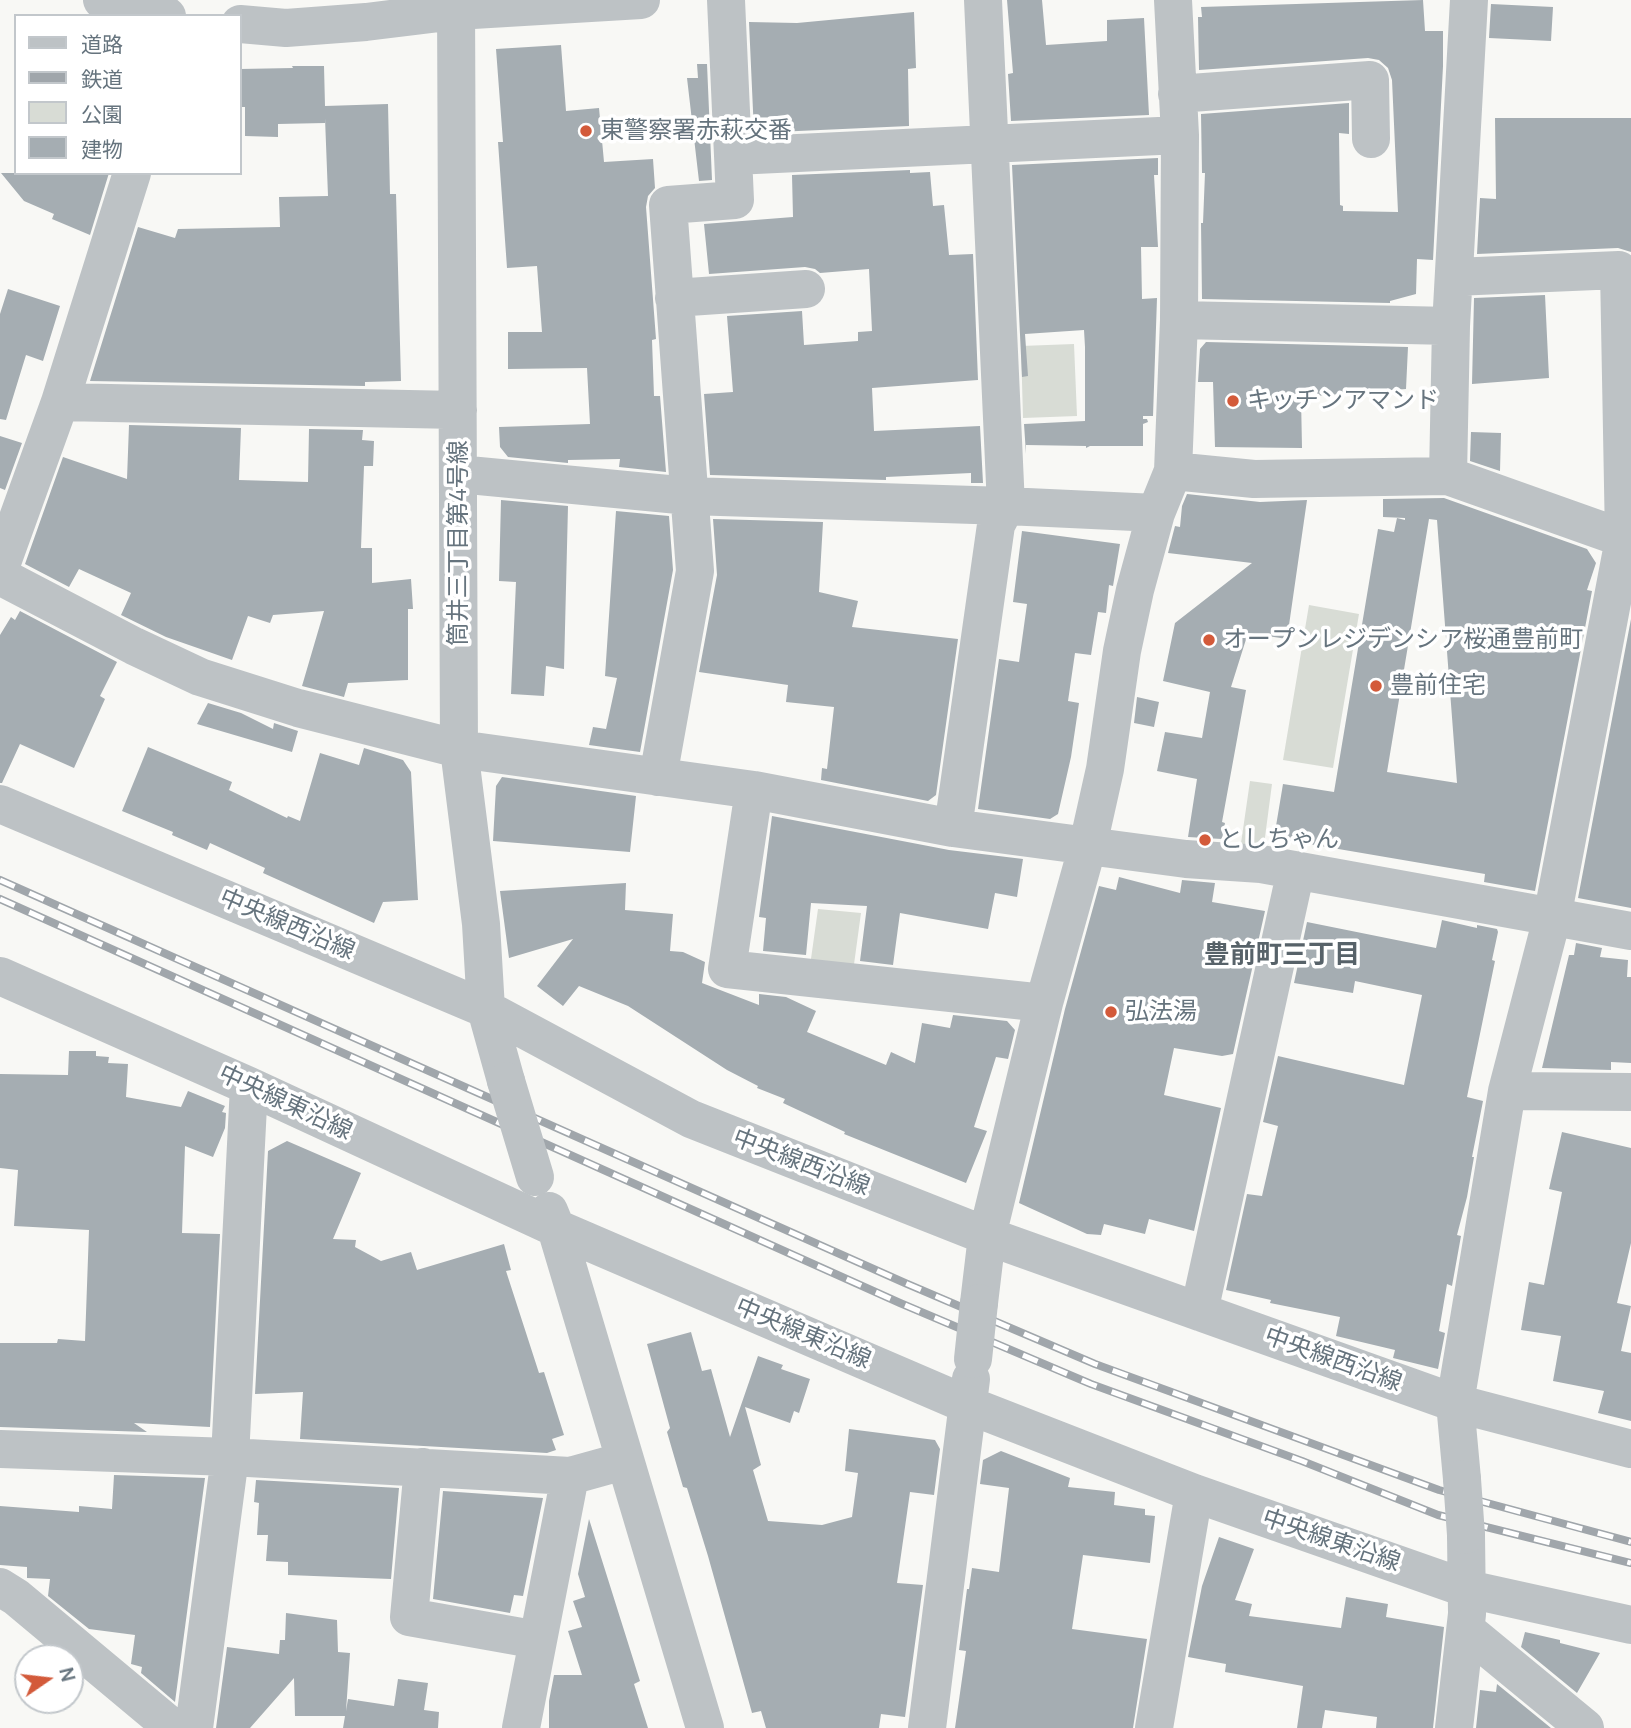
<!DOCTYPE html>
<html>
<head>
<meta charset="utf-8">
<style>
	body { margin:0 }
	#map { position:relative; width:1631px; height:1728px; overflow:hidden; background:#f8f8f5; font-family:Manrope,"Noto Sans JP",sans-serif }
	canvas { display:block }
	.legend { position:absolute; left:14px; top:14px; width:228px; height:161px; box-sizing:border-box; background:#fff; border:2px solid #c2c7cb; margin:0; padding:9px 12px; list-style:none; font-size:21px; color:#66747e }
	.legend li { display:flex; align-items:center; gap:14px; height:35px }
	.legend b { width:35px; border:2px solid #c2c7cb }
	.north { position:absolute; left:14px; top:1644px; width:70px; height:70px; box-sizing:border-box; background:#fff; border:2px solid #c2c7cb; border-radius:50%; rotate:76deg; font-size:19px; font-weight:700; line-height:28px; text-align:center; color:#66747e }
	.north::after { content:''; display:block; margin:auto; width:24px; height:32px; background:#d35a3a; clip-path:polygon(50% 0,100% 100%,50% 72%,0 100%) }
</style>
</head>
<body>
<div id="map">
<canvas width="1631" height="1728"></canvas>
<ul class="legend">
<li><b style="height:9px;background:#bdc2c5"></b>道路</li>
<li><b style="height:9px;background:#a0a6ab"></b>鉄道</li>
<li><b style="height:19px;background:#d8dcd5"></b>公園</li>
<li><b style="height:19px;background:#a5adb2"></b>建物</li>
</ul>
<div class="north">N</div>
</div>
<script>
const ctx = document.querySelector('canvas').getContext('2d');
ctx.lineJoin = 'round';
function fillPath(path, color) { ctx.fillStyle = color; ctx.fill(path, 'evenodd'); }
const poly = rows => new Path2D(rows.map(r => 'M' + r).join(''));
function trace(path, color, width, dash) { ctx.strokeStyle = color; ctx.lineWidth = width; ctx.lineCap = dash ? 'butt' : 'round'; ctx.setLineDash(dash || []); ctx.stroke(path); }
function write(font, color, halo, rows, align = 'center') {
  ctx.font = font + ' Manrope,"Noto Sans JP",sans-serif'; ctx.lineWidth = 7; ctx.setLineDash([]); ctx.textBaseline = 'middle'; ctx.strokeStyle = halo; ctx.fillStyle = color; for (const [text, x, y, turn = 0] of rows) {
    ctx.save(); ctx.translate(x, y); ctx.rotate((+turn || 0) * Math.PI / 180); ctx.textAlign = isNaN(turn) ? turn : align; if (halo) ctx.strokeText(text, 0, 0); ctx.fillText(text, 0, 0); ctx.restore();
  }
}
fillPath(poly([
	[1074,344,1077,416,1023,418,1021,346],
	[1309,605,1359,614,1333,768,1283,760],
	[1250,781,1272,784,1262,860,1239,857],
	[818,909,861,913,852,979,809,973]
]), '#d8dcd5');
fillPath(poly([
	[1007,0,1042,0,1046,45,1107,41,1107,20,1144,18,1149,115,1011,121,1008,74,1013,73],
	[1423,0,1425,31,1443,31,1443,66,1433,260,1417,259,1416,294,1390,301,1390,303,1202,299,1201,223,1203,223,1205,173,1202,173,1201,114,1349,103,1349,134,1339,133,1340,205,1343,206,1343,211,1398,212,1392,80,1388,68,1379,60,1368,58,1199,70,1198,17,1202,17,1201,7],
	[1491,4,1553,7,1551,41,1489,38],
	[914,12,916,68,908,69,909,126,754,133,749,22,797,23],
	[561,45,566,111,599,108,604,162,653,159,655,188,648,196,646,207,656,339,652,340,654,396,660,396,666,472,619,467,620,459,568,460,568,463,508,457,500,447,499,427,590,424,587,368,508,369,508,332,542,332,537,266,507,268,498,142,503,142,496,49],
	[697,64,707,64,712,180,699,181,687,78,698,78],
	[292,66,324,66,325,106,388,104,390,194,396,194,401,381,365,382,365,386,90,381,138,227,175,238,178,229,280,227,279,197,328,196,325,118,325,123,278,124,278,137,245,136,245,107,240,107,240,69,293,68],
	[1495,118,1631,118,1631,252,1618,248,1477,254,1480,198,1496,199],
	[1158,158,1158,175,1154,175,1158,247,1141,247,1142,299,1157,298,1153,416,1143,416,1143,419,1147,419,1148,422,1143,424,1143,446,1090,446,1086,448,1086,446,1026,445,1026,454,1024,424,1085,421,1085,347,1084,330,1025,334,1028,376,1022,377,1012,165],
	[910,170,910,173,930,172,933,206,944,205,949,255,973,254,978,380,872,388,874,431,980,426,983,483,971,483,971,473,886,477,886,480,710,475,704,394,733,392,727,316,802,311,804,345,858,341,858,332,872,331,869,269,820,273,815,269,805,267,709,274,704,224,793,217,792,175],
	[1,173,109,173,90,235,52,219,54,214,24,201],
	[8,289,60,306,43,361,26,355,6,420,0,419,0,314],
	[1545,295,1549,378,1472,384,1474,298],
	[1206,342,1408,347,1406,389,1301,397,1302,448,1215,447,1213,382,1198,382,1200,349],
	[129,425,241,428,239,480,308,482,309,429,363,430,362,440,374,441,373,466,364,466,361,548,372,548,372,583,411,579,413,609,408,609,408,680,348,683,344,697,302,686,324,611,273,615,270,623,248,616,232,660,166,637,121,615,131,593,79,569,69,587,25,564,63,457,127,479],
	[1471,432,1501,433,1500,471,1470,461],
	[0,436,22,443,5,490,0,488],
	[1187,494,1260,502,1307,500,1287,639,1248,633,1231,687,1246,690,1222,822,1225,823,1222,839,1188,837,1197,779,1157,771,1165,732,1202,738,1210,692,1163,681,1175,623,1252,563,1168,553,1175,526,1180,527,1182,506],
	[1444,498,1587,549,1596,563,1587,590,1592,591,1535,891,1484,882,1485,874,1274,838,1283,784,1334,792,1378,529,1394,532,1397,518,1405,520,1405,518,1383,517,1383,499],
	[1429,519,1437,520,1457,783,1387,772],
	[501,500,568,506,564,669,546,666,544,696,511,694,516,582,499,581],
	[616,511,669,516,673,570,640,752,589,745,593,727,606,729,617,678,605,676],
	[713,519,823,522,819,592,858,601,852,627,958,639,936,795,928,801,821,780,822,768,827,769,834,707,786,702,788,685,699,672,717,575],
	[1022,531,1120,544,1113,586,1109,585,1106,613,1098,612,1091,655,1075,653,1068,701,1079,703,1071,757,1058,814,1050,819,978,809,999,659,1019,662,1027,604,1013,602],
	[20,611,117,662,100,696,105,699,74,768,20,744,2,783,0,783,0,635,11,617,15,620],
	[1631,619,1631,908,1578,898],
	[1137,697,1159,702,1154,727,1134,723],
	[208,703,241,713,273,729,274,723,298,731,292,752,197,724],
	[148,747,232,782,229,790,287,818,288,816,300,821,320,753,359,765,364,748,403,760,411,772,418,900,383,902,374,923,263,873,265,868,210,843,207,850,172,835,173,832,122,811],
	[502,777,636,796,630,852,493,841,496,786],
	[772,816,949,850,1023,859,1017,897,995,893,988,929,900,913,893,965,860,961,867,906,811,903,806,955,763,951,766,918,759,917],
	[1119,877,1180,893,1182,880,1215,883,1212,902,1265,911,1233,1054,1222,1056,1174,1048,1164,1095,1221,1108,1194,1231,1149,1219,1145,1234,1104,1224,1101,1235,1087,1234,1019,1203,1065,1009,1099,886,1116,890],
	[626,883,625,910,673,914,670,951,683,952,705,962,702,983,759,1005,759,994,786,997,816,1011,807,1032,886,1065,891,1052,915,1063,922,1023,950,1028,953,1015,1007,1021,1015,1030,1008,1059,996,1057,974,1127,987,1131,966,1183,844,1134,845,1132,783,1103,785,1099,757,1088,758,1086,727,1070,628,1006,579,986,563,1006,537,986,573,939,509,958,500,891],
	[1442,920,1477,928,1477,925,1497,929,1498,932,1492,960,1495,961,1467,1097,1483,1101,1472,1157,1474,1157,1467,1197,1457,1235,1461,1236,1452,1286,1447,1284,1439,1331,1445,1333,1438,1369,1393,1358,1395,1350,1336,1336,1340,1317,1270,1303,1271,1300,1226,1290,1247,1194,1262,1196,1278,1126,1263,1122,1278,1056,1404,1085,1422,995,1355,981,1353,993,1294,983,1307,922,1436,948],
	[1576,943,1602,948,1600,957,1628,960,1627,977,1631,977,1631,1063,1611,1062,1611,1070,1542,1068,1569,955,1574,955],
	[69,1051,96,1051,96,1056,109,1057,108,1063,128,1064,126,1097,181,1107,188,1091,225,1106,222,1112,226,1113,225,1128,213,1157,185,1146,182,1233,220,1234,210,1427,134,1423,147,1432,0,1427,0,1343,57,1343,58,1339,85,1341,89,1230,14,1226,18,1170,0,1168,0,1074,68,1075],
	[1562,1132,1631,1148,1631,1243,1617,1303,1631,1306,1621,1351,1631,1353,1631,1421,1598,1413,1604,1391,1553,1381,1561,1336,1521,1330,1529,1282,1544,1285,1562,1192,1549,1189],
	[287,1141,361,1173,333,1239,356,1240,355,1247,381,1261,411,1252,417,1270,504,1244,511,1270,506,1271,539,1373,544,1372,564,1435,552,1439,556,1450,547,1453,300,1439,303,1392,255,1394,268,1151],
	[691,1332,702,1371,711,1369,730,1437,758,1356,783,1365,781,1369,810,1379,799,1413,794,1411,790,1423,745,1407,761,1465,753,1470,768,1521,822,1525,852,1517,858,1473,845,1471,849,1429,935,1440,940,1449,934,1495,910,1492,897,1583,923,1585,905,1717,881,1714,879,1728,766,1728,761,1711,752,1713,708,1556,687,1488,683,1487,667,1432,670,1428,647,1344],
	[1001,1451,1070,1478,1068,1487,1115,1492,1114,1505,1145,1509,1145,1515,1155,1516,1150,1563,1083,1555,1072,1629,1147,1639,1133,1728,955,1728,966,1651,959,1650,967,1589,969,1589,972,1568,999,1572,1009,1488,980,1484,983,1460],
	[114,1475,205,1478,175,1702,141,1673,142,1667,131,1664,135,1635,89,1629,48,1596,50,1579,27,1578,27,1567,0,1565,0,1506,79,1512,79,1506,112,1509],
	[256,1480,399,1488,391,1579,288,1575,288,1562,266,1561,268,1535,257,1535,259,1503,254,1502],
	[443,1491,543,1498,523,1596,514,1595,510,1613,433,1599],
	[589,1519,640,1681,634,1684,648,1728,549,1728,549,1701,554,1675,582,1675,568,1631,582,1627,573,1601,585,1597,578,1574],
	[1219,1537,1254,1549,1235,1600,1252,1604,1249,1616,1341,1628,1346,1597,1388,1604,1386,1617,1444,1627,1433,1728,1376,1728,1377,1717,1325,1710,1322,1728,1297,1728,1303,1686,1225,1672,1226,1664,1188,1657,1202,1586],
	[286,1613,337,1620,338,1652,350,1653,346,1711,348,1699,394,1706,398,1679,428,1683,424,1710,439,1712,438,1728,343,1728,345,1716,295,1716,294,1678,250,1728,216,1728,227,1647,279,1654,280,1640,285,1640],
	[1525,1632,1560,1640,1560,1643,1600,1653,1577,1693,1521,1647],
	[1497,1684,1551,1728,1476,1728,1480,1690,1496,1692]
]), '#a5adb2');
trace(poly([
	[102,0,167,16],
	[456,0,459,749,481,924,486,1009,506,1081],
	[240,24,286,28,366,22,456,11,641,0],
	[1177,94,1370,80,1371,139],
	[734,156,1180,135],
	[1454,277,1619,270,1624,539,1552,918,1507,1091,1455,1403,1462,1479],
	[674,298,806,289],
	[1179,320,1451,326],
	[60,402,458,410],
	[1173,471,1254,479,1448,476,1631,541],
	[458,474,689,496,1006,506,1156,513],
	[1448,476,1451,326,1469,0],
	[0,568,60,402,132,173],
	[0,576,134,646,200,677,298,708,459,749,754,790,953,828,1186,859,1261,864,1631,931],
	[658,777,695,571,668,205,735,200,726,0],
	[754,790,727,969,1044,1003],
	[0,804,486,1009,691,1119,987,1236,1455,1403,1631,1449],
	[953,828,996,525,1006,506,983,0],
	[0,976,249,1086,556,1228,968,1405,1194,1493,1468,1589,1631,1625],
	[1507,1091,1631,1092],
	[549,1211,556,1228,705,1728],
	[979,1303,987,1236,1044,1003,1088,845,1105,769,1122,651,1135,590,1156,513,1173,471,1179,320,1180,135,1173,0],
	[1199,1312,1296,870],
	[0,1449,230,1457,570,1476,624,1461],
	[423,1467,409,1617,538,1640],
	[0,1587,16,1597,173,1728],
	[1466,1630,1585,1728],
	[194,1728,230,1457,249,1086],
	[521,1728,570,1476],
	[927,1728,971,1379],
	[1154,1728,1194,1493],
	[1454,1728,1467,1614,1466,1535]
]), '#bdc2c5', 38);
const rail = poly([
	[0,880,905,1283,1095,1364,1439,1490,1631,1542],
	[0,899,900,1303,1091,1384,1302,1461,1438,1515,1631,1563]
]);
trace(rail, '#a0a6ab', 8);
trace(rail, '#fff', 5, [16]);
trace(poly([
	[506,1081,535,1177],
	[973,1359,979,1303],
	[1462,1479,1466,1535]
]), '#bdc2c5', 38);
for (const [x, y, r, color] of [
	[586,131,7,"#d35a3a"],
	[1233,401,7,"#d35a3a"],
	[1209,640,7,"#d35a3a"],
	[1376,686,7,"#d35a3a"],
	[1205,840,7,"#d35a3a"],
	[1111,1012,7,"#d35a3a"]
]) { const dot = new Path2D(); dot.arc(x, y, r, 0, 2 * Math.PI); ctx.fillStyle = color; ctx.fill(dot); trace(dot, '#fff', 2.5); }
write('24px', '#66747e', '#fff', [
	["東警察署赤萩交番",600,131],
	["キッチンアマンド",1247,401],
	["オープンレジデンシア桜通豊前町",1223,640],
	["豊前住宅",1390,686],
	["としちゃん",1219,840],
	["弘法湯",1125,1012]
], 'left');
write('24px', '#66747e', '#fff', [
	["筒井三丁目第4号線",459,543,-90],
	["中央線西沿線",287,925,23],
	["中央線東沿線",285,1103,25],
	["中央線西沿線",801,1163,21],
	["中央線東沿線",803,1334,23],
	["中央線西沿線",1333,1360,20],
	["中央線東沿線",1331,1541,19]
]);
write('bold 26px', '#576269', '#fff', [
	["豊前町三丁目",1282,956]
]);
</script>
</body>
</html>
